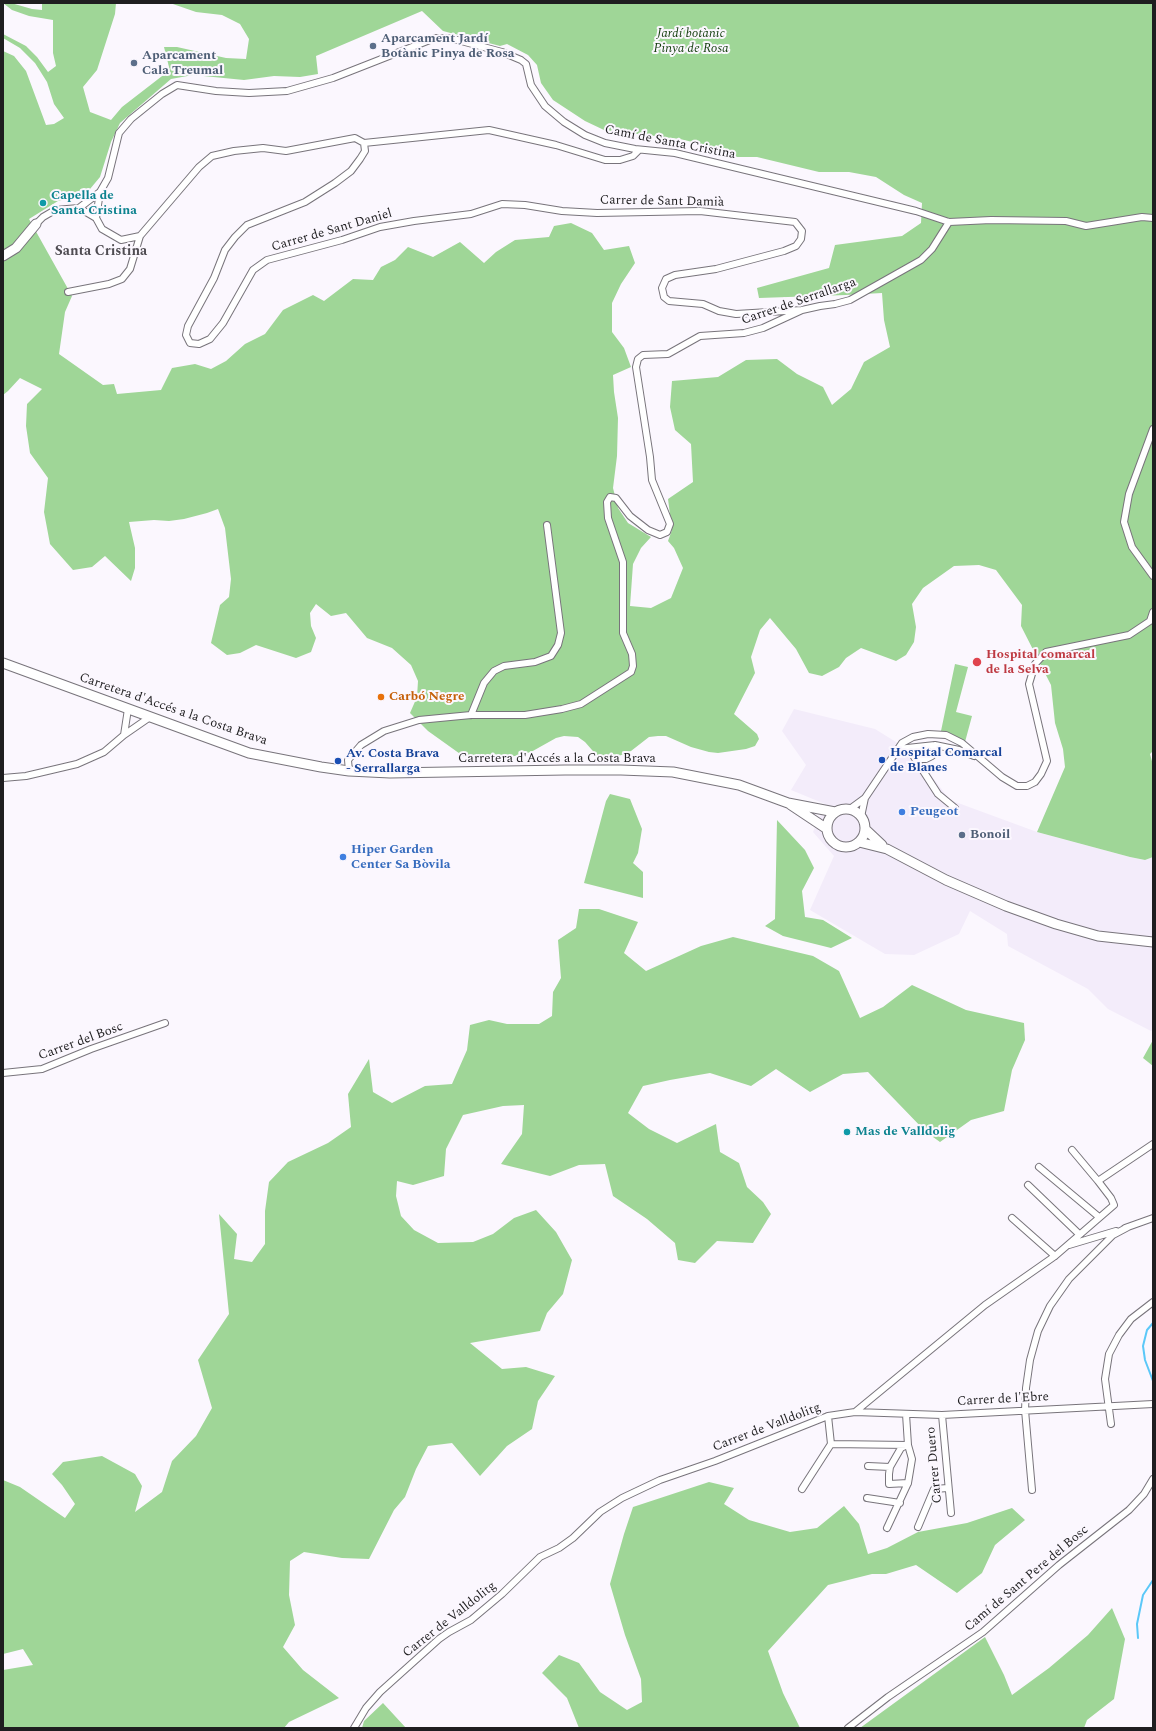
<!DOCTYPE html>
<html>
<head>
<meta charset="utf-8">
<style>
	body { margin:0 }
	#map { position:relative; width:1156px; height:1731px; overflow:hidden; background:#fbf7fe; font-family:Spectral,serif }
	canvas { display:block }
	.frame { position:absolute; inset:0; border:4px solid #1f1e20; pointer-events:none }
</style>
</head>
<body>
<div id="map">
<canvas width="1156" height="1731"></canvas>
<div class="frame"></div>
</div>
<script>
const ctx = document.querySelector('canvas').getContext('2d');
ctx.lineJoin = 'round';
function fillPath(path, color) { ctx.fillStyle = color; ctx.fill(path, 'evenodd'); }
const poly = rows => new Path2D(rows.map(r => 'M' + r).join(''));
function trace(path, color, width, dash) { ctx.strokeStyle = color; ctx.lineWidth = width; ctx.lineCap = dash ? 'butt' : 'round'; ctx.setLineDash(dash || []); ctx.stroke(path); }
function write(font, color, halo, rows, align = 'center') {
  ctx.font = font + ' Spectral,serif'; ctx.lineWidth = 4; ctx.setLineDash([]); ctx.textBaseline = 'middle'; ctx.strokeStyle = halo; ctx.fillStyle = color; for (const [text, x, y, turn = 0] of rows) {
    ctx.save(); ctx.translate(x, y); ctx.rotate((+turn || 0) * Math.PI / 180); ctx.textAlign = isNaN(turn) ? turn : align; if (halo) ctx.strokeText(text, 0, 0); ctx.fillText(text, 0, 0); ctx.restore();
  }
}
fillPath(poly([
	[794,709,875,729,896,742,930,774,950,800,1037,832,1130,857,1145,860,1153,857,1153,1030,1151,1031,1108,1009,1088,989,1008,946,1007,934,970,911,959,934,914,955,885,954,810,910,834,856,813,832,825,804,791,790,806,765,782,731]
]), '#f3ecfa');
fillPath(poly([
	[3,3,11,3,32,9,42,10,42,3,116,3,115,14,97,70,83,87,90,112,111,120,122,107,166,73,169,67,164,47,177,47,226,58,246,59,249,39,240,24,222,15,196,12,170,3,1153,3,1153,751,1150,754,1153,765,1153,857,1145,860,1130,857,1037,832,1065,767,1063,749,1055,723,1051,685,1021,626,1022,605,996,570,979,565,954,566,923,588,912,604,916,627,914,642,906,655,896,661,861,648,846,658,839,667,822,676,809,673,796,649,770,618,760,630,751,657,755,673,734,714,757,734,759,739,755,746,746,749,718,753,709,752,691,747,666,736,658,736,649,737,631,751,609,760,599,758,585,742,578,737,564,736,556,738,531,752,498,760,472,759,463,756,428,731,410,713,417,697,418,681,411,665,392,648,367,638,346,613,331,616,316,604,310,613,311,626,316,638,311,652,296,658,256,645,240,653,227,655,211,643,220,605,229,597,231,579,225,528,218,509,207,513,184,519,169,521,154,520,129,522,135,548,135,568,131,581,105,556,92,567,73,570,50,544,44,512,48,478,30,453,26,426,27,404,42,389,20,378,8,391,3,395,3,51,14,56,26,71,46,125,54,124,64,118,54,104,47,82,35,63,20,48,3,38,3,34,26,46,37,57,48,72,56,66,53,53,53,20,29,16,12,10],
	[422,11,443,31,500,46,507,44,528,55,537,65,541,83,553,100,585,121,604,130,680,139,709,146,732,157,757,157,819,172,849,172,876,177,904,195,922,203,921,223,902,236,835,245,829,268,757,288,759,298,846,295,882,293,884,320,890,347,864,362,851,389,832,405,823,387,797,374,777,359,746,360,718,377,672,381,670,407,675,430,691,444,693,482,668,499,672,530,668,541,674,548,683,568,671,598,651,608,630,606,633,564,641,548,651,537,628,523,618,508,613,488,617,456,618,418,614,392,613,375,631,367,624,348,612,332,612,303,621,284,635,263,629,246,604,250,592,233,571,223,554,226,549,237,515,240,496,252,484,263,460,242,433,257,408,247,395,260,381,267,373,280,353,279,324,301,313,295,283,310,265,334,245,344,226,361,211,369,195,364,172,368,161,390,117,394,114,384,103,385,59,354,65,312,72,296,29,219,58,201,85,195,100,177,111,142,120,123,171,79,193,75,244,80,274,76,300,77,318,74,316,56],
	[955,664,968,667,956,712,972,716,965,742,947,732,941,731],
	[610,794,630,799,642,829,638,853,633,863,643,872,643,898,584,883,606,801],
	[777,820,805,850,814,868,802,891,805,917,823,920,852,938,831,948,783,936,765,926,775,919],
	[579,909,599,909,638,922,624,953,646,971,701,946,733,937,813,956,839,971,860,1018,883,1007,912,985,966,1010,1024,1023,1025,1040,1012,1070,1004,1111,971,1120,940,1142,926,1132,868,1072,843,1074,810,1092,776,1069,751,1086,710,1073,670,1080,643,1086,628,1113,649,1129,677,1143,716,1124,720,1152,739,1163,747,1187,763,1202,771,1214,753,1243,717,1241,695,1263,678,1260,675,1243,647,1219,613,1196,605,1164,579,1165,550,1176,501,1164,522,1134,524,1105,503,1106,463,1115,446,1149,444,1176,413,1185,397,1181,396,1196,401,1216,414,1230,438,1243,473,1242,493,1234,514,1218,536,1210,556,1232,572,1260,563,1294,547,1313,540,1331,470,1343,502,1369,526,1367,555,1376,538,1401,532,1429,507,1446,480,1476,452,1443,428,1446,416,1469,405,1497,394,1510,369,1559,342,1558,304,1552,290,1561,289,1595,295,1625,283,1647,303,1670,339,1698,289,1722,284,1728,3,1728,3,1670,33,1665,23,1649,3,1654,3,1480,20,1487,65,1518,75,1504,62,1485,52,1474,63,1462,102,1456,135,1474,142,1486,135,1512,162,1492,172,1461,196,1436,212,1408,198,1360,229,1314,219,1214,237,1234,234,1259,252,1262,265,1244,265,1211,269,1182,288,1162,328,1143,351,1127,348,1094,369,1059,373,1092,392,1103,425,1086,452,1084,467,1050,470,1025,489,1020,507,1024,539,1024,552,1016,553,992,561,978,558,940,576,928],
	[1153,1040,1153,1066,1143,1058],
	[709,1482,734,1488,724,1504,749,1520,790,1532,817,1528,844,1506,859,1524,868,1554,887,1548,918,1532,967,1523,1012,1508,1025,1520,995,1545,982,1573,957,1593,916,1565,886,1574,872,1574,828,1585,768,1651,783,1693,800,1728,579,1728,567,1698,542,1673,559,1655,579,1663,600,1692,627,1710,642,1702,641,1679,625,1635,610,1584,624,1534,633,1507],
	[1112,1608,1125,1639,1114,1699,1087,1720,1084,1728,860,1728,985,1637,1004,1675,1012,1695,1049,1668,1088,1635],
	[383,1703,406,1728,362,1728,364,1721]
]), '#9fd697');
trace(poly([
	[1153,1323,1147,1330,1143,1346,1145,1360,1153,1381],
	[1138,1638,1137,1624,1143,1595,1153,1580]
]), '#5bc8f8', 2);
const street = poly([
	[364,143,365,151,360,159,351,171,335,183,305,202,247,225,235,237,225,250,214,278,188,326,186,335,190,343,199,344,210,339,223,323,253,270,267,260,342,240,380,227,414,221,471,214,502,204,525,205,562,211,597,213,700,211,795,222,802,231,801,239,796,246,784,251,716,269,675,275,666,279,662,288,664,297,669,301,703,304,719,311,736,314,802,310],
	[79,208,96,218,102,229,121,240,140,236],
	[96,218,100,192],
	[36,224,43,217,55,210,79,208,100,192,108,178,119,133,131,119,162,94,177,85,216,91,249,93,287,91,333,78,435,38,450,38,502,52,521,60,526,64,531,85,545,106,564,122,585,135,605,143,635,149,675,153,916,211,949,222,991,220,1066,221,1086,226,1142,217,1153,218],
	[68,292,109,284,122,279,130,269,140,236,199,167,212,156,234,151,263,148,286,151,355,138,364,143,489,130,556,145,605,160,620,160,633,156,639,150],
	[1153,429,1129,494,1124,522,1132,547,1153,576],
	[471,715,484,683,494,671,504,666,535,662,551,656,558,645,561,633,547,525],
	[124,735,150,717],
	[898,749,935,745,959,750,974,756],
	[909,749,938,794,955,808],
	[916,759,926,759,932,756,935,745],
	[349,771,348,760,361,745,384,731,419,720,471,715,525,715,562,709,581,704,631,672,633,666,632,654,623,633,623,562,608,518,607,502,610,497,616,498,630,516,648,530,660,535,667,532,670,524,652,480,650,457,636,367,638,359,643,355,668,354,700,336,744,333,763,328,802,310,820,306,835,304,850,300,921,260,932,249,949,222],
	[3,778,26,776,77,764,104,752,124,735,128,709],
	[850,809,865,798,902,743,913,737,928,734,946,735,962,743,1002,777,1017,786,1027,786,1035,782,1041,774,1047,761,1029,684,1035,664,1046,652,1129,635,1150,621,1153,612],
	[861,817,865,798],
	[3,1073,42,1069,91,1049,165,1023],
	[1072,1150,1098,1181],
	[1039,1167,1099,1217],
	[1028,1185,1079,1234],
	[1012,1218,1055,1256],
	[1125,1228,1153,1218],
	[1069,1245,1116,1231],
	[855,1412,942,1415,1153,1404],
	[942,1415,951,1513],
	[1111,1424,1105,1379,1109,1354,1119,1335,1131,1319,1153,1302],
	[831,1444,908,1445],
	[907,1445,901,1448,890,1467,889,1474,889,1484,908,1483],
	[868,1466,890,1467],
	[802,1489,831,1444,828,1416],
	[1032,1490,1025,1410,1026,1388,1030,1360,1038,1331,1050,1306,1069,1279,1113,1235,1128,1227],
	[867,1498,900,1503],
	[918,1527,934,1489,948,1488],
	[887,1528,908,1483,912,1459,908,1445,906,1414],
	[354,1728,366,1708,380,1692,439,1639,449,1632,471,1620,502,1594,540,1557,559,1548,573,1538,600,1512,622,1498,660,1480,715,1461,828,1416,855,1412,985,1305,1055,1256,1114,1205,1111,1198,1098,1181,1153,1144],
	[848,1728,888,1697,983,1632,1059,1565,1129,1510,1144,1494,1153,1479]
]);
const secondary = poly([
	[3,256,16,248,36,224],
	[3,663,249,753,321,767,349,771,390,773,565,770,621,770,673,772,739,785,788,803,835,812],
	[791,805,827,829],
	'827 828a19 19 0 1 1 38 0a19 19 0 1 1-38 0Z',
	[865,829,882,845],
	[859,842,887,849,946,880,1006,906,1056,924,1098,936,1153,942]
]);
trace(street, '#78747b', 8);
trace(secondary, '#78747b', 11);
trace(street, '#fff', 6);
trace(secondary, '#fff', 9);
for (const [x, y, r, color] of [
	[373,46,4,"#5c6f8a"],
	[134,63,4,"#5c6f8a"],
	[43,203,4,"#0f9aa8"],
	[977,662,5,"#e0444e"],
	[381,697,4,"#e8710a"],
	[882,760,4,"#1a4fb4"],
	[338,761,4,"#1a4fb4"],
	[902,812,4,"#3f7fe0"],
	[962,835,4,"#5c6f8a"],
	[343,857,4,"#3f7fe0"],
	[847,1132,4,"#0f9aa8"]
]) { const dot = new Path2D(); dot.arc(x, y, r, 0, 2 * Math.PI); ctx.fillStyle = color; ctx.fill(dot); trace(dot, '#fbf7fe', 1.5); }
write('italic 13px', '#133e0d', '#fbf7fe', [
	["Jardí botànic",691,34],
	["Pinya de Rosa",691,49]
]);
write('bold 13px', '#4e5e75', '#fbf7fe', [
	["Aparcament Jardí",381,39],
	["Botànic Pinya de Rosa",381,54],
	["Aparcament",142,56],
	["Cala Treumal",142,71],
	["Bonoil",970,835]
], 'left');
write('13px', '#1f1e20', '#fbf7fe', [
	["Camí de Santa Cristina",670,143,11],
	["Carrer de Sant Damià",662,202,1],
	["Carrer de Sant Daniel",332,231,-16],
	["Carrer de Serrallarga",799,302,-19],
	["Carretera d'Accés a la Costa Brava",173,710,19],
	["Carretera d'Accés a la Costa Brava",557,759],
	["Carrer del Bosc",81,1042,-20],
	["Carrer de l'Ebre",1003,1400,-3],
	["Carrer de Valldolitg",767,1428,-21],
	["Carrer Duero",935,1465,-95],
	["Camí de Sant Pere del Bosc",1027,1579,-40],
	["Carrer de Valldolitg",450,1620,-38]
]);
write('bold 13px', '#0d838f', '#fbf7fe', [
	["Capella de",51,196],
	["Santa Cristina",51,211],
	["Mas de Valldolig",855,1132]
], 'left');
write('bold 13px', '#be3a42', '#fbf7fe', [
	["Hospital comarcal",986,655],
	["de la Selva",986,670]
], 'left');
write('bold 13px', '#c56008', '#fbf7fe', [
	["Carbó Negre",389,697]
], 'left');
write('bold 13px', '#164399', '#fbf7fe', [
	["Hospital Comarcal",890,753],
	["de Blanes",890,768],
	["Av. Costa Brava",346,754],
	["- Serrallarga",346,769]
], 'left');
write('bold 13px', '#366cbe', '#fbf7fe', [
	["Peugeot",910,812],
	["Hiper Garden",351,850],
	["Center Sa Bòvila",351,865]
], 'left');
write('bold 14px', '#4f4c52', '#fbf7fe', [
	["Santa Cristina",101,252]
]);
</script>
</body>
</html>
